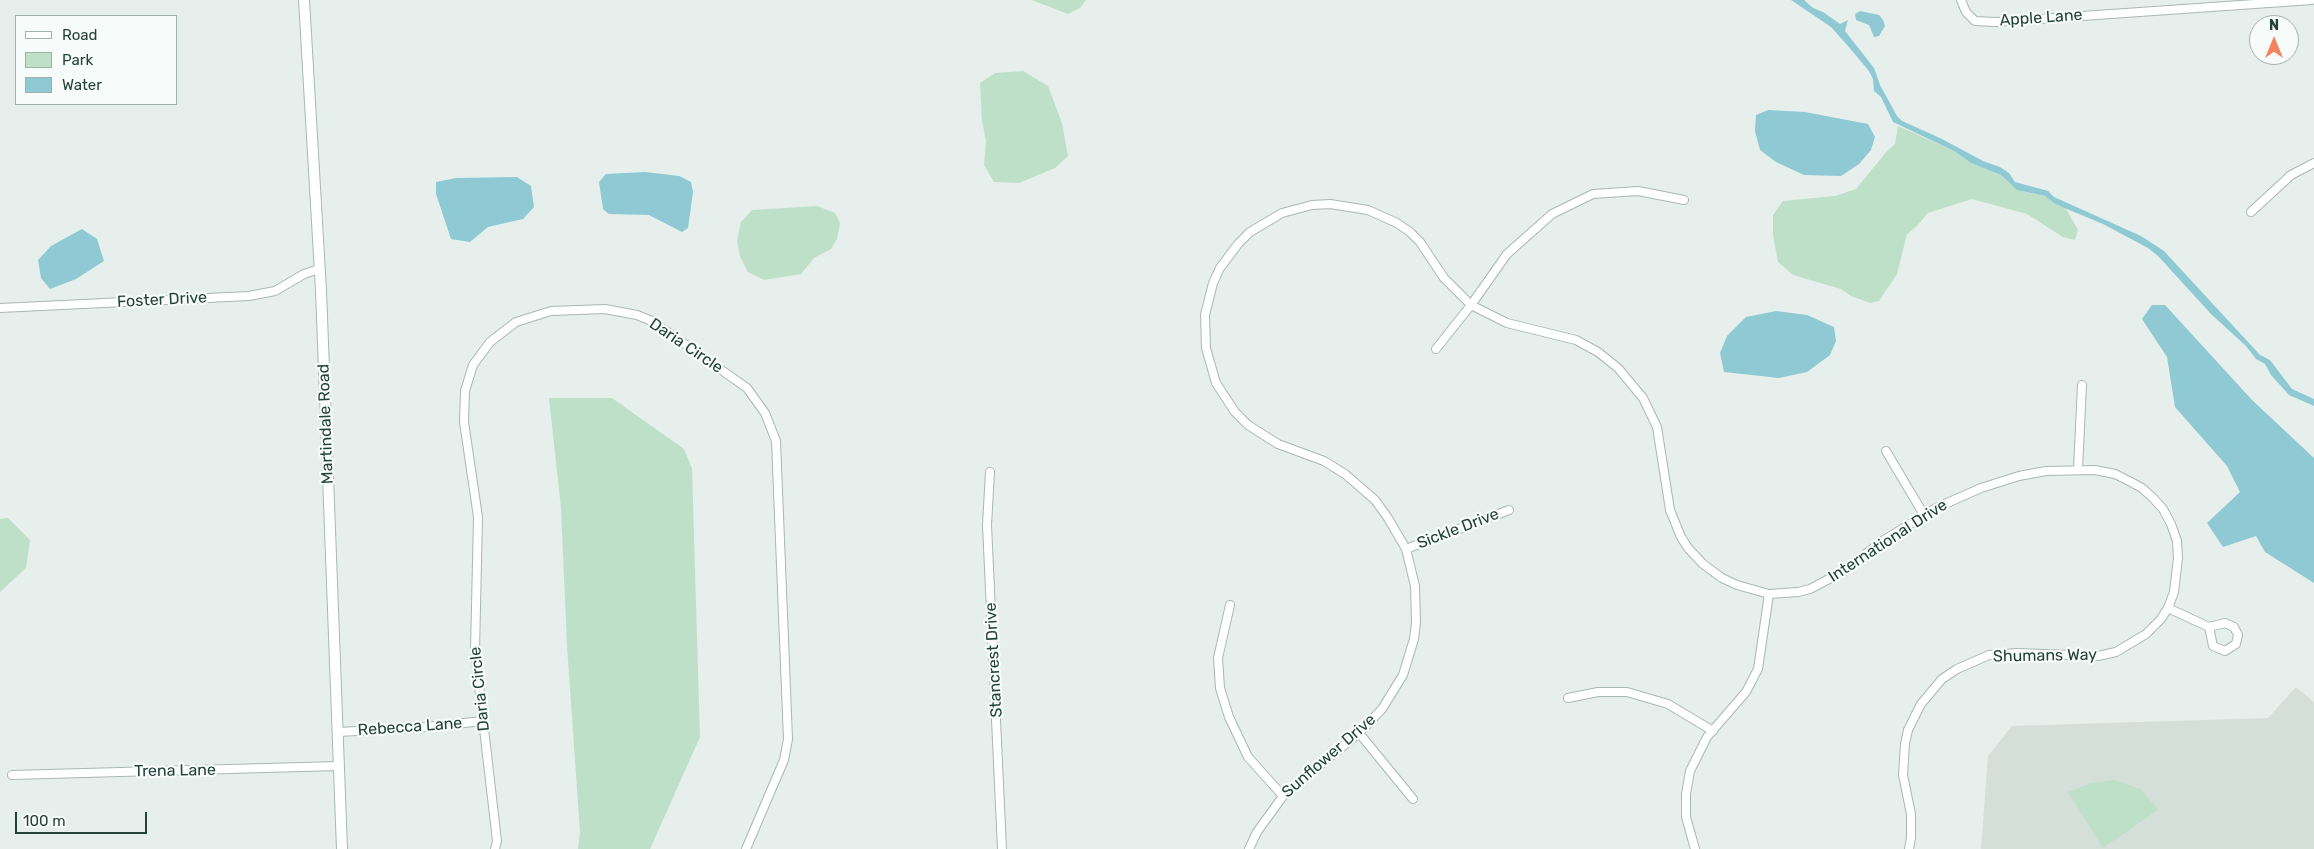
<!DOCTYPE html>
<html>
<head>
<meta charset="utf-8">
<style>
	body { margin:0 }
	#map { position:relative; width:2314px; height:849px; overflow:hidden; background:#e6efeb; font-family:Rubik,sans-serif }
	canvas { display:block }
	.legend { position:absolute; left:15px; top:15px; width:162px; height:90px; box-sizing:border-box; background:#f7fbf9; border:1px solid #a3b1ad; margin:0; padding:6px 9px; list-style:none; font-size:15px; color:#24423a }
	.legend li { display:flex; align-items:center; gap:10px; height:25px }
	.legend b { width:25px; border:1px solid #a3b1ad }
	.north { position:absolute; left:2249px; top:15px; width:50px; height:50px; box-sizing:border-box; background:#f7fbf9; border:1px solid #a3b1ad; border-radius:50%; rotate:0deg; font-size:14px; font-weight:700; line-height:20px; text-align:center; color:#24423a }
	.north::after { content:''; display:block; margin:auto; width:18px; height:22px; background:#f4845f; clip-path:polygon(50% 0,100% 100%,50% 72%,0 100%) }
	.scale { position:absolute; left:15px; top:812px; width:132px; height:22px; box-sizing:border-box; border:2px solid #24423a; border-top:0; padding-left:6px; font-size:15px; line-height:18px; white-space:nowrap; color:#24423a; -webkit-text-stroke:4px #f7fbf9; paint-order:stroke }
</style>
</head>
<body>
<div id="map">
<canvas width="2314" height="849"></canvas>
<ul class="legend">
<li><b style="height:6px;background:#fff"></b>Road</li>
<li><b style="height:14px;background:#bfe0c8"></b>Park</li>
<li><b style="height:14px;background:#8ec9d4"></b>Water</li>
</ul>
<div class="north">N</div>
<div class="scale">100 m</div>
</div>
<script>
const ctx = document.querySelector('canvas').getContext('2d');
ctx.lineJoin = 'round';
function fillPath(path, color) { ctx.fillStyle = color; ctx.fill(path, 'evenodd'); }
const poly = rows => new Path2D(rows.map(r => 'M' + r).join(''));
function trace(path, color, width, dash) { ctx.strokeStyle = color; ctx.lineWidth = width; ctx.lineCap = dash ? 'butt' : 'round'; ctx.setLineDash(dash || []); ctx.stroke(path); }
function write(font, color, halo, rows, align = 'center') {
  ctx.font = font + ' Rubik,sans-serif'; ctx.lineWidth = 4.5; ctx.setLineDash([]); ctx.textBaseline = 'middle'; ctx.strokeStyle = halo; ctx.fillStyle = color; for (const [text, x, y, turn = 0] of rows) {
    ctx.save(); ctx.translate(x, y); ctx.rotate((+turn || 0) * Math.PI / 180); ctx.textAlign = isNaN(turn) ? turn : align; if (halo) ctx.strokeText(text, 0, 0); ctx.fillText(text, 0, 0); ctx.restore();
  }
}
fillPath(poly([
	[2296,687,2314,702,2314,849,1981,849,1988,756,2012,726,2268,718]
]), '#d4dfda');
fillPath(poly([
	[1032,0,1086,0,1080,8,1068,14],
	[1023,71,1048,86,1062,123,1068,156,1055,168,1019,183,994,182,984,165,986,141,982,121,980,83,995,73],
	[1898,126,1954,151,1971,163,2001,175,2009,183,2024,192,2045,196,2058,206,2065,207,2078,230,2075,240,2063,237,2027,214,1972,199,1928,213,1917,226,1907,234,1897,274,1879,301,1870,303,1851,296,1841,289,1793,275,1778,262,1773,235,1773,215,1783,201,1835,196,1856,189,1887,151,1895,144],
	[817,206,835,213,840,223,837,239,831,249,814,258,801,274,764,280,748,272,740,257,737,241,741,222,752,210],
	[549,398,612,398,684,449,692,468,700,737,650,849,578,849,580,832,567,646,561,508],
	[8,518,30,540,26,568,0,592,0,519],
	[2114,780,2141,789,2158,810,2103,848,2068,792,2091,783]
]), '#bfe0c8');
fillPath(poly([
	[1791,0,1804,0,1813,8,1823,12,1840,24,1848,20,1845,31,1874,68,1880,85,1897,116,1902,121,1940,138,1983,161,2000,167,2009,173,2015,182,2048,191,2054,197,2141,236,2164,251,2260,355,2270,360,2292,389,2314,399,2314,406,2289,395,2271,375,2265,364,2256,359,2246,346,2211,314,2158,256,2148,248,2103,224,2055,204,2045,196,2017,190,2001,175,1971,163,1954,151,1893,122,1881,97,1874,91,1873,79,1869,71,1848,46,1831,27],
	[1860,11,1879,15,1883,20,1885,26,1879,36,1874,37,1869,25,1856,20,1855,14],
	[1768,110,1805,112,1868,124,1875,137,1871,150,1859,164,1841,176,1804,175,1776,162,1760,150,1755,131,1756,115],
	[645,172,679,176,691,182,693,192,688,228,682,232,649,215,609,214,603,209,599,182,606,174],
	[517,177,531,186,534,207,523,219,488,227,470,242,451,239,436,194,436,182,456,178],
	[82,229,97,239,104,261,76,279,50,289,41,278,38,260,51,246],
	[2152,305,2165,305,2252,400,2314,458,2314,583,2265,552,2256,536,2223,547,2207,523,2240,492,2227,466,2175,407,2167,357,2142,319],
	[1776,311,1807,315,1834,327,1836,341,1830,355,1807,372,1779,378,1724,372,1720,353,1727,336,1746,317]
]), '#8ec9d4');
const street = poly([
	[1961,0,1966,12,1975,21,1996,22,2312,0],
	[2251,212,2291,175,2314,163],
	[0,308,249,296,275,291,304,274,319,269],
	[1436,349,1471,305,1507,254,1552,214,1593,194,1638,191,1684,200],
	[1886,451,1924,515],
	[2078,469,2082,385],
	[990,472,987,525,1002,849],
	[1406,549,1509,510],
	[1230,605,1218,658,1220,688,1229,717,1248,757,1283,796],
	[2168,608,2209,627],
	[2225,623,2234,627,2238,635,2236,644,2225,651,2213,646,2209,627,2225,623],
	[1568,698,1598,692,1627,692,1668,704,1713,731],
	[338,732,416,728,483,721],
	[1359,733,1413,799],
	[12,775,338,766],
	[495,849,497,841,475,651,478,517,464,422,465,391,473,365,490,342,516,322,551,311,605,309,637,315,652,321,747,388,765,413,776,441,788,739,784,760,746,849],
	[1249,849,1257,832,1283,796,1359,733,1382,709,1403,675,1414,639,1416,623,1415,586,1406,549,1388,518,1375,500,1345,474,1324,461,1278,444,1248,425,1235,412,1216,383,1206,348,1205,315,1213,283,1220,268,1238,244,1250,232,1282,213,1312,205,1330,204,1368,210,1397,223,1410,232,1420,242,1444,278,1471,305,1507,323,1576,340,1598,352,1618,368,1643,398,1657,427,1670,510,1681,537,1688,548,1703,564,1722,578,1737,585,1769,594,1798,592,1810,589,1844,571,1881,542,1936,508,1981,488,2019,476,2046,471,2095,470,2115,474,2129,481,2142,488,2153,498,2163,509,2171,524,2177,541,2178,558,2174,592,2168,608,2161,619,2146,634,2116,652,2098,656,2017,653,1989,655,1957,669,1942,679,1921,704,1908,730,1905,744,1903,775,1911,814,1911,838,1909,849],
	[1695,849,1686,817,1686,794,1690,771,1707,737,1746,692,1758,669,1769,594]
]);
const secondary = poly([
	[304,0,321,290,342,849]
]);
trace(street, '#a8b8b2', 10);
trace(secondary, '#a4bbb3', 12);
trace(street, '#fff', 8);
trace(secondary, '#fff', 10);
write('16px', '#24423a', '#f7fbf9', [
	["Apple Lane",2041,18,-4],
	["Foster Drive",162,300,-3],
	["Daria Circle",686,346,34],
	["Martindale Road",326,424,-92],
	["Sickle Drive",1458,529,-21],
	["International Drive",1888,541,-33],
	["Shumans Way",2045,656,-1],
	["Stancrest Drive",994,660,-93],
	["Daria Circle",480,689,-96],
	["Rebecca Lane",410,727,-4],
	["Sunflower Drive",1329,756,-41],
	["Trena Lane",175,771,-1]
]);
</script>
</body>
</html>
